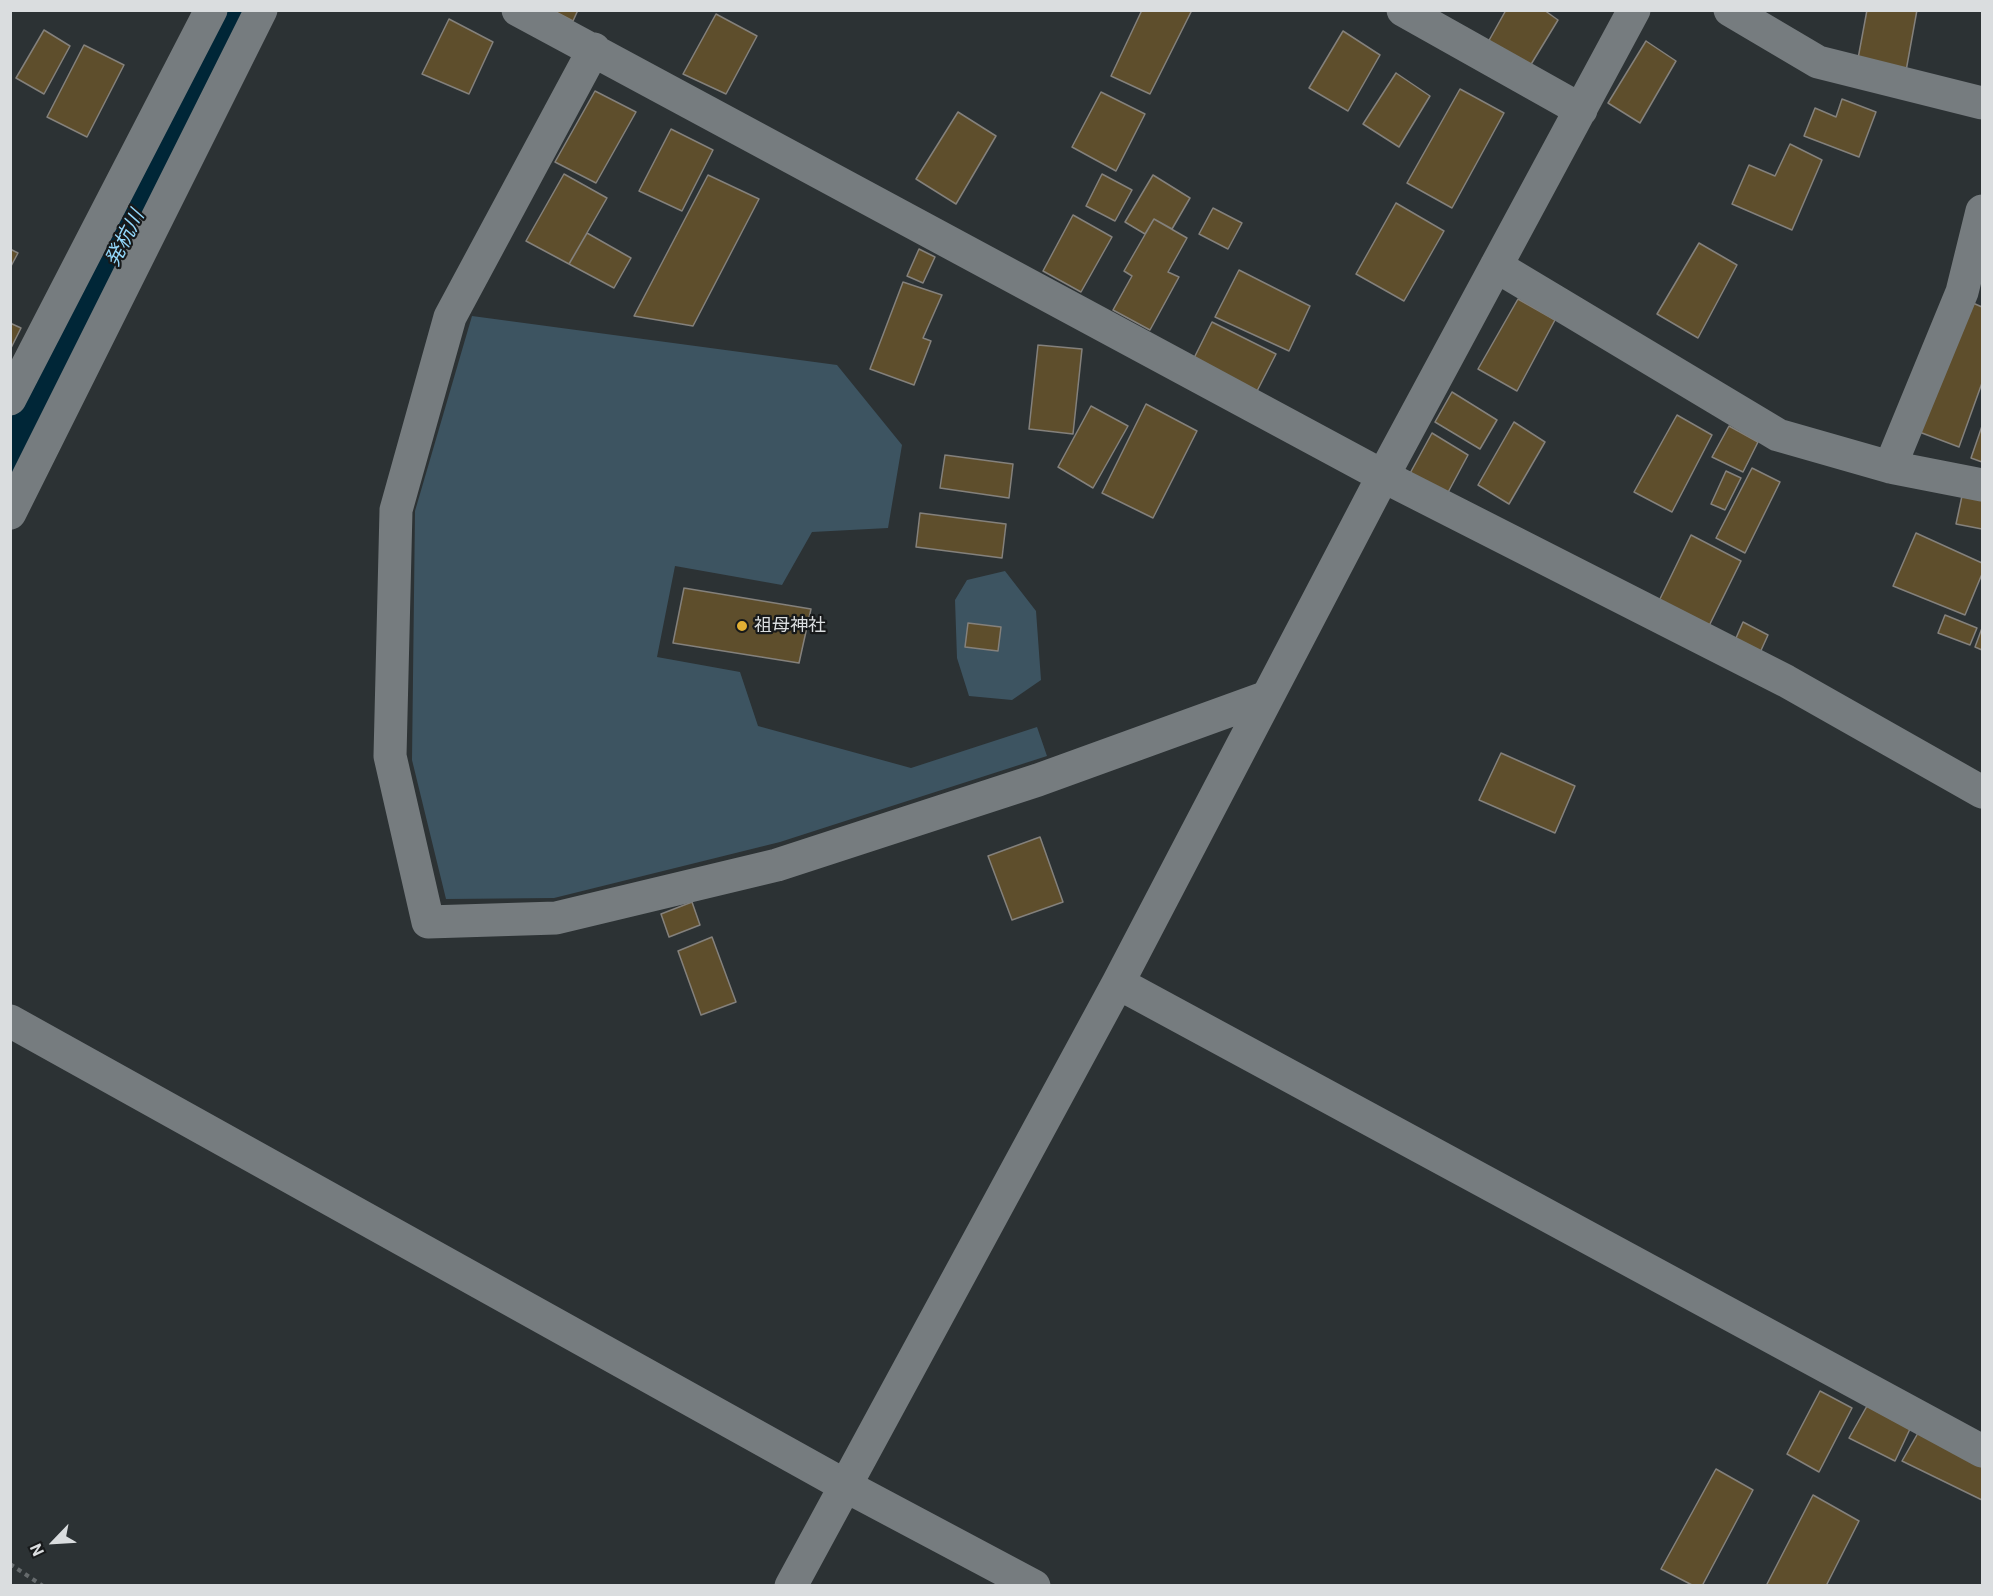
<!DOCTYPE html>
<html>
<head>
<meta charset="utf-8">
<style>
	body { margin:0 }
	#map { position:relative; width:1993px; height:1596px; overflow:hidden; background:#2c3234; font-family:Roboto,sans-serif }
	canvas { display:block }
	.frame { position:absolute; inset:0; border:12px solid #dadddf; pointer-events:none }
	.north { position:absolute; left:24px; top:1512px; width:60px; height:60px; -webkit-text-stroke:4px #17191a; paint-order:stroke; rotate:245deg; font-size:16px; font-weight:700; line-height:24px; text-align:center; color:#dadddf }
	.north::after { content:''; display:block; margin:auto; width:21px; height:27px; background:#dadddf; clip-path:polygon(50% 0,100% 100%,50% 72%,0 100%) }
</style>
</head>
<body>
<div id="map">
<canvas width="1993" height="1596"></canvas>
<div class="frame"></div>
<div class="north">N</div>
</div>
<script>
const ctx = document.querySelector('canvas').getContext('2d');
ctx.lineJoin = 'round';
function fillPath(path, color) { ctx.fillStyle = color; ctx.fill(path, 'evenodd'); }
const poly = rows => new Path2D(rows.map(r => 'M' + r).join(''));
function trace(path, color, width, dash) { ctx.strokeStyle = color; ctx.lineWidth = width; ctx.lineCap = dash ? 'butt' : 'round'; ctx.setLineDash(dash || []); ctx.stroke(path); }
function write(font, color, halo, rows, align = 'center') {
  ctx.font = font + ' Roboto,"Noto Sans JP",sans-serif'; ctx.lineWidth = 4.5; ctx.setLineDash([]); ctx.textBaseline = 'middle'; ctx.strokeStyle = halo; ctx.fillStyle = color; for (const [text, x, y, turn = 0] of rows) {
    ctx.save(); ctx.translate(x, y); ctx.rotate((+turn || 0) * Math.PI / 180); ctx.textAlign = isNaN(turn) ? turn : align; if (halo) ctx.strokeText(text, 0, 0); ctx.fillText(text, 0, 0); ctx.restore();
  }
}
fillPath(poly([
	[472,316,837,365,902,445,888,528,812,532,782,585,675,566,657,657,740,672,758,726,911,768,1037,727,1047,756,780,842,554,898,446,899,412,760,415,511],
	[1005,571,1036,611,1041,680,1012,700,969,696,957,658,955,600,967,580]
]), '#3d5461');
trace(poly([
	[10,467,242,10]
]), '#002637', 63);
const building = poly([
	[552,10,578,10,573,21,552,10],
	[1142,10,1192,10,1150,94,1111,76,1142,10],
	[1506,10,1544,10,1558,20,1527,71,1487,44,1506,10],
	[1867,10,1917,10,1906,71,1857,64,1867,10],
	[716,14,757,36,726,94,683,74,716,14],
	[449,19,493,42,469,94,422,74,449,19],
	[44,30,70,46,44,94,16,78,44,30],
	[1343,31,1380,55,1348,111,1309,88,1343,31],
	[1646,41,1676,61,1640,123,1608,103,1646,41],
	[84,45,124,65,87,137,47,117,84,45],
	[1396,73,1430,96,1399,147,1363,124,1396,73],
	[1460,89,1504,113,1452,208,1407,183,1460,89],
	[595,91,636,112,596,183,555,162,595,91],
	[1101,92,1145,114,1116,171,1072,147,1101,92],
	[1842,99,1876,112,1859,157,1804,136,1815,108,1836,117,1842,99],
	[958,112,996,136,956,204,916,179,958,112],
	[671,129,713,150,682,211,639,191,671,129],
	[1790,144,1822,160,1792,230,1732,204,1749,165,1775,176,1790,144],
	[564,174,607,198,569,264,526,241,564,174],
	[1102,174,1132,190,1115,221,1086,206,1102,174],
	[708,175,759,199,693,326,634,316,708,175],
	[1153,175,1190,198,1172,229,1154,219,1145,234,1125,222,1153,175],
	[1396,203,1444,231,1404,301,1356,274,1396,203],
	[1213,208,1242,223,1228,249,1199,234,1213,208],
	[1073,215,1112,237,1081,292,1043,271,1073,215],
	[1154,219,1187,238,1168,272,1179,277,1150,330,1113,310,1132,276,1124,271,1154,219],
	[587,233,631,258,614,288,569,264,587,233],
	[1699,243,1737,265,1698,338,1657,314,1699,243],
	[10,249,18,253,10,268,10,249],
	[919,249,935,257,923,283,907,276,919,249],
	[1239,270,1310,306,1289,351,1215,317,1239,270],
	[903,282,942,295,923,338,931,341,914,385,870,369,903,282],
	[1518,299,1555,320,1517,391,1478,369,1518,299],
	[1966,300,1982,307,1982,383,1959,447,1914,430,1966,300],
	[1212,322,1276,354,1256,393,1192,362,1212,322],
	[10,323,21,328,10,350,10,323],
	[1038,345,1082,349,1073,434,1029,429,1038,345],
	[1452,392,1497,420,1480,449,1435,422,1452,392],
	[1146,404,1197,431,1153,518,1102,493,1146,404],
	[1091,406,1128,426,1093,488,1058,467,1091,406],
	[1677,415,1712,435,1672,512,1634,492,1677,415],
	[1514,422,1545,442,1509,504,1478,485,1514,422],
	[1729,426,1758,442,1743,472,1712,457,1729,426],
	[1982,426,1982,462,1971,458,1982,426],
	[1432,433,1468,455,1445,498,1408,477,1432,433],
	[945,455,1013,464,1009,498,940,488,945,455],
	[1752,468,1780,482,1745,553,1716,538,1752,468],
	[1726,471,1741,478,1725,510,1711,504,1726,471],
	[1962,496,1982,499,1982,529,1956,524,1962,496],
	[920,513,1006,524,1002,558,916,547,920,513],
	[1916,533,1982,563,1982,574,1965,615,1893,586,1916,533],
	[1691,535,1741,561,1707,630,1657,605,1691,535],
	[684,588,811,609,799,663,673,643,684,588],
	[1945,615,1977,628,1970,645,1938,633,1945,615],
	[1743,622,1768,635,1758,657,1733,645,1743,622],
	[968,623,1001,627,998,651,965,647,968,623],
	[1982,628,1982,650,1975,647,1982,628],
	[1501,753,1575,786,1555,833,1479,800,1501,753],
	[1040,837,1063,902,1012,920,988,856,1040,837],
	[692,902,700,925,669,937,661,914,692,902],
	[712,937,736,1002,701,1015,678,951,712,937],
	[1820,1391,1852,1408,1819,1472,1787,1454,1820,1391],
	[1867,1406,1910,1429,1895,1461,1849,1438,1867,1406],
	[1918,1433,1982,1465,1982,1500,1902,1461,1918,1433],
	[1716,1469,1753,1490,1702,1586,1694,1586,1661,1569,1716,1469],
	[1813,1495,1859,1521,1826,1586,1766,1586,1813,1495]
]);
fillPath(building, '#5e4e2c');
trace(building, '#84817c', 1.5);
trace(poly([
	[10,1564,43,1586]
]), '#656a6c', 4, [4.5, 4.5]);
trace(poly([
	[518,10,1383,476,1786,681,1982,792],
	[1403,10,1581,110],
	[1730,10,1818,62,1982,103],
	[594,49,450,317,396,510,390,756,428,922,556,918,777,865,1038,780,1267,697],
	[1496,266,1778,435,1890,467,1982,485],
	[10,399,211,10],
	[1890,467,1962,292,1982,211],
	[10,513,261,10],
	[1118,983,1982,1451],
	[10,1021,844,1485,1034,1586],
	[791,1586,1118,983,1383,476,1634,10]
]), '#767c7f', 33);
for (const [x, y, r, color] of [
	[742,626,6,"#e1af34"]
]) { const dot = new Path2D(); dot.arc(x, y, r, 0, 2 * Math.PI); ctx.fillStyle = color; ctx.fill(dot); trace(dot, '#17191a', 2); }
write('18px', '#dadddf', '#17191a', [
	["祖母神社",754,626]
], 'left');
write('italic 20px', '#93d7fa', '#17191a', [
	["発杭川",126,239,-63]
]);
</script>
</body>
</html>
